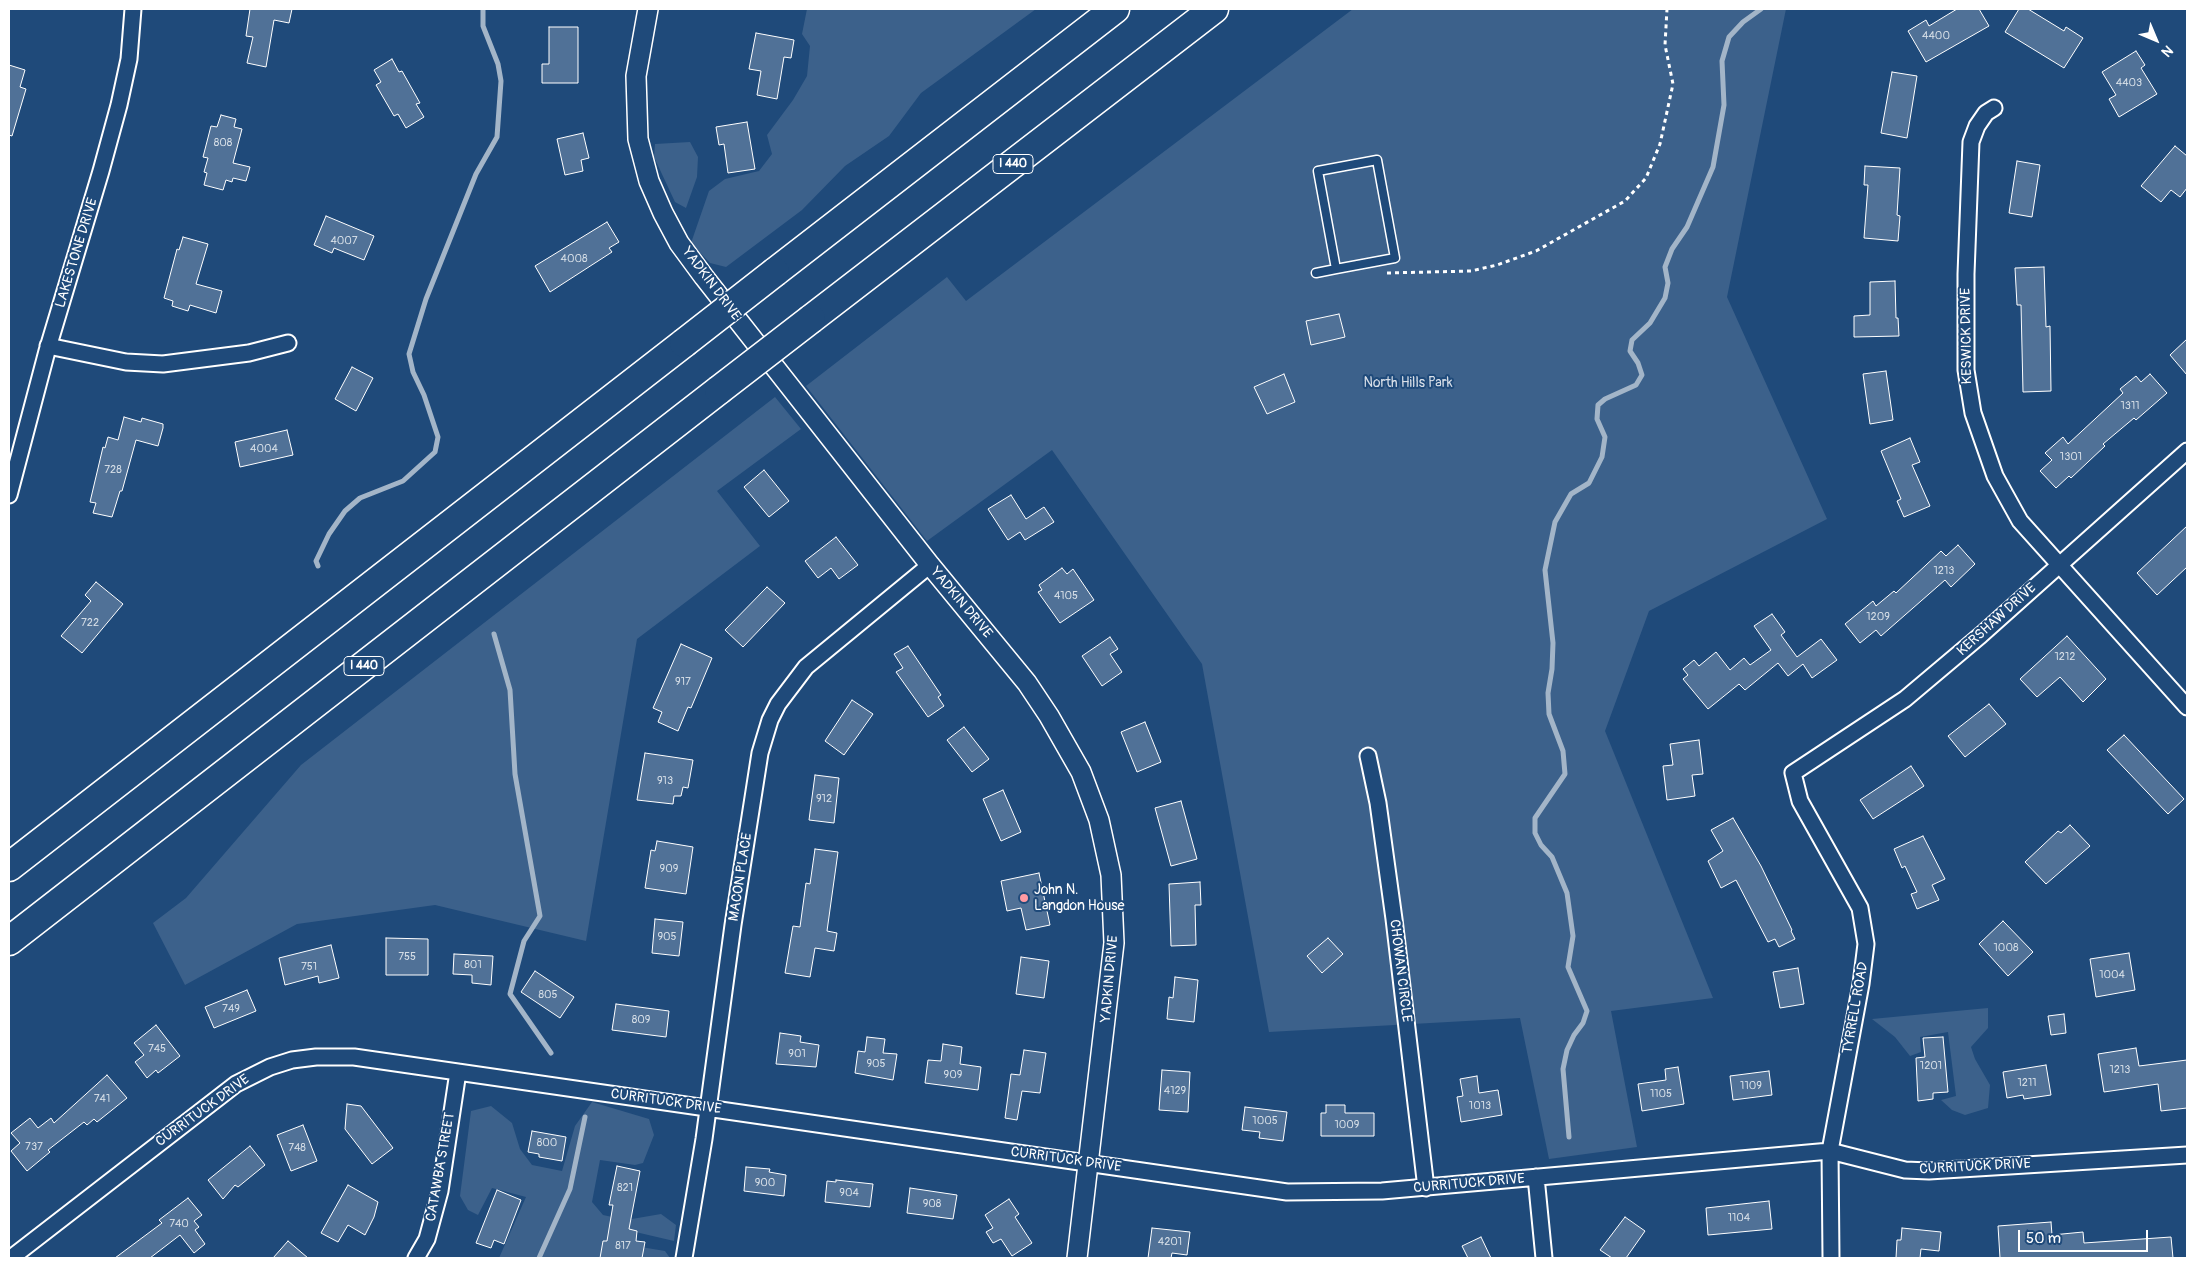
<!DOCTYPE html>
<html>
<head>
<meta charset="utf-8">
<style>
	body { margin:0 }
	#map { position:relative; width:2196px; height:1267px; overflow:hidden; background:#1f4a7a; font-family:Pangolin,sans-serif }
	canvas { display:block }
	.frame { position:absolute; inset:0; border:10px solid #fff; pointer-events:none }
	.north { position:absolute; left:2131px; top:15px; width:50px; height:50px; -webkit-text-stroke:4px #1f4a7a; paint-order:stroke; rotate:135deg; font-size:14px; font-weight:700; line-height:20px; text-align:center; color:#fff }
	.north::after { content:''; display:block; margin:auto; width:18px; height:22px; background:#fff; clip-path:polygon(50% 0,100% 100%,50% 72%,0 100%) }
	.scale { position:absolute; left:2018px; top:1230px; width:130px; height:22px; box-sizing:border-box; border:2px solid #fff; border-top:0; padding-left:6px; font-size:15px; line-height:18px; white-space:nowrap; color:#fff; -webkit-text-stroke:4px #1f4a7a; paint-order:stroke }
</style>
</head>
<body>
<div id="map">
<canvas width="2196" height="1267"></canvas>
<div class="frame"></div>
<div class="north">N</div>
<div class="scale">50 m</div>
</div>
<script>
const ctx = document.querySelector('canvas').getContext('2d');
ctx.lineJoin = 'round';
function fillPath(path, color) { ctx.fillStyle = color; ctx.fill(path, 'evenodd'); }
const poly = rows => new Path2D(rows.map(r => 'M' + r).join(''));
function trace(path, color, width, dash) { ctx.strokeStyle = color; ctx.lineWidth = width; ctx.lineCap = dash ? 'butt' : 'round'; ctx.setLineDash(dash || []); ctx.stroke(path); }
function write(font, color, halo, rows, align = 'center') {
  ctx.font = font + ' Pangolin,sans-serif'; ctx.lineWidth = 4; ctx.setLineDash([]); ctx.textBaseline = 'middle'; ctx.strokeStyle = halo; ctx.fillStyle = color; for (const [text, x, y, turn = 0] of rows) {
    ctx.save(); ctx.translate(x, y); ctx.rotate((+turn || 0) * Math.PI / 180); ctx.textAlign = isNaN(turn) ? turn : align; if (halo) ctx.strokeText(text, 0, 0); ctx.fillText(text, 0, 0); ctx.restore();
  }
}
fillPath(poly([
	[807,9,1036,9,921,93,889,136,845,166,802,210,726,267,710,263,691,243,709,191,725,179,759,171,772,154,767,135,793,100,807,76,810,46,802,34],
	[1353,9,1786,9,1727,297,1827,519,1649,611,1605,731,1713,998,1611,1011,1637,1147,1549,1159,1520,1018,1269,1032,1202,664,1052,450,927,541,806,386,947,277,966,301],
	[690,142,698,157,697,177,686,208,675,202,654,157,655,144],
	[775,397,801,429,717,491,760,546,637,639,586,941,435,905,297,924,185,985,153,923,186,898,301,765],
	[1988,1008,1988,1028,1971,1047,1975,1059,1990,1085,1988,1108,1965,1115,1952,1110,1941,1100,1956,1096,1948,1032,1920,1037,1921,1052,1910,1056,1895,1037,1872,1019],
	[592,1102,649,1119,654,1135,643,1163,635,1165,600,1160,592,1202,603,1215,626,1220,661,1214,676,1225,674,1241,627,1230,612,1235,607,1258,499,1258,526,1197,492,1188,478,1215,468,1210,460,1196,471,1111,491,1106,512,1123,520,1149,532,1165,562,1171,575,1126],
	[641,1247,665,1251,670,1258,636,1258]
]), '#3c618b');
trace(poly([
	[318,566,316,561,329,534,345,511,360,498,403,481,435,452,438,437,424,395,413,372,409,354,426,299,476,174,497,137,501,81,498,64,483,26,483,9],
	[494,634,510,690,515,774,540,916,524,941,510,994,551,1053],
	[1569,1137,1563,1069,1567,1050,1574,1035,1583,1023,1587,1011,1568,967,1573,936,1567,893,1552,857,1541,845,1535,833,1535,818,1565,774,1563,751,1549,714,1548,693,1552,669,1553,643,1545,570,1555,522,1571,494,1589,483,1602,457,1605,437,1597,419,1598,405,1605,399,1636,385,1642,375,1638,363,1630,351,1632,340,1650,323,1665,298,1668,283,1665,267,1672,249,1687,227,1713,167,1724,105,1722,61,1729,37,1743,22,1761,9],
	[539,1258,570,1189,585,1117]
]), '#a3b5c8', 5);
const building = poly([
	[250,9,292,9,289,23,274,20,266,67,247,63,253,37,246,36,250,9],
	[1957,9,1979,9,1989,26,1926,62,1908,31,1926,20,1929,26,1957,9],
	[2019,9,2028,9,2064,31,2066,27,2083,38,2064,68,2005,32,2019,9],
	[549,27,578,27,578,83,542,83,542,64,549,64,549,27],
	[756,33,794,40,791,58,784,57,777,99,757,95,761,71,749,69,756,33],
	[2136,51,2145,65,2141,68,2157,94,2119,117,2109,99,2116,95,2102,72,2136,51],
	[392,59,399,72,402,71,420,103,416,104,424,117,406,128,398,114,394,116,376,85,381,82,374,70,392,59],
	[9,65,25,70,20,87,26,89,12,136,9,135,9,65],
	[1892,72,1917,76,1907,138,1881,133,1892,72],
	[221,115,236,119,234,127,242,129,233,163,250,167,246,181,233,178,232,182,226,180,223,190,204,185,207,173,204,172,208,158,203,157,211,126,217,127,221,115],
	[747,122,755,169,728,173,724,144,719,145,716,127,747,122],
	[583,133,589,158,581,160,583,171,565,175,557,139,583,133],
	[2175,146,2187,156,2187,188,2180,197,2171,190,2161,202,2141,186,2175,146],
	[2017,161,2040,165,2032,217,2009,213,2017,161],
	[1865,166,1900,168,1897,215,1900,216,1898,241,1864,238,1868,185,1864,185,1865,166],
	[326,216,374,236,364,260,334,248,332,253,314,245,326,216],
	[607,222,619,242,609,248,612,252,550,292,535,266,607,222],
	[183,237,208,244,196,284,222,291,216,313,190,305,188,311,172,306,173,301,164,298,177,249,179,250,183,237],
	[2044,267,2046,327,2050,326,2051,391,2023,392,2021,305,2017,305,2015,268,2044,267],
	[1895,281,1896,318,1898,318,1899,336,1854,337,1854,316,1870,315,1870,282,1895,281],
	[1339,314,1345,337,1311,345,1306,321,1339,314],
	[2187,339,2187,375,2170,355,2187,339],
	[352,367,373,378,356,411,335,399,352,367],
	[1886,371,1893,420,1870,424,1863,374,1886,371],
	[1284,374,1295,402,1267,414,1254,387,1284,374],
	[2150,374,2167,393,2136,420,2134,418,2103,444,2105,446,2071,478,2069,476,2056,488,2040,471,2052,460,2045,453,2063,437,2068,444,2123,393,2120,389,2136,376,2141,382,2150,374],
	[124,417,141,422,142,418,163,424,163,428,158,446,136,440,122,491,120,491,112,517,93,513,96,503,90,502,103,447,105,448,108,437,118,440,124,417],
	[287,430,293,455,240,467,235,442,287,430],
	[1910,438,1920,462,1912,465,1930,506,1904,517,1897,501,1901,499,1881,451,1910,438],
	[764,470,789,501,769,517,744,487,764,470],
	[1011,495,1026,519,1044,507,1054,522,1025,540,1020,532,1008,540,988,509,1011,495],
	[2187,526,2187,567,2157,595,2137,573,2187,526],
	[836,537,858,565,839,579,831,568,818,578,805,561,836,537],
	[1958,545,1975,564,1951,587,1945,580,1881,636,1876,630,1860,643,1845,624,1873,601,1876,606,1894,591,1896,593,1941,551,1946,556,1958,545],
	[1062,568,1067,574,1073,569,1094,600,1060,623,1038,592,1042,590,1039,585,1062,568],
	[96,582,123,604,82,653,61,636,91,601,85,595,96,582],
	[767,587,785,603,743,647,725,630,767,587],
	[1772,614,1785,632,1781,635,1797,657,1821,639,1837,660,1812,678,1803,664,1788,676,1778,663,1745,690,1739,684,1708,709,1683,679,1688,675,1683,669,1694,660,1699,666,1716,652,1730,670,1744,658,1750,665,1771,650,1754,626,1772,614],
	[2067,636,2106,679,2083,702,2060,677,2037,697,2020,679,2067,636],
	[1110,637,1118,649,1110,654,1122,672,1102,686,1082,656,1110,637],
	[681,644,712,658,691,708,688,707,678,731,658,722,662,712,653,708,681,644],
	[908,646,941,695,938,697,944,706,928,717,896,672,903,668,894,654,908,646],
	[852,700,873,714,844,755,825,741,852,700],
	[1989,704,2006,724,1965,757,1948,736,1989,704],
	[1145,722,1161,762,1137,772,1121,732,1145,722],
	[964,727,989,759,972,772,947,740,964,727],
	[2124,735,2184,799,2168,814,2107,750,2124,735],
	[1699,740,1703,774,1692,775,1695,796,1667,800,1663,766,1673,765,1670,744,1699,740],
	[645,753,693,760,688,788,683,787,681,796,674,796,673,804,637,800,645,753],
	[1911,766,1924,786,1873,819,1860,800,1911,766],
	[815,775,839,778,834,823,809,820,815,775],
	[1003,790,1021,832,1001,841,983,799,1003,790],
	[1181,801,1197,859,1171,866,1155,808,1181,801],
	[1733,818,1761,866,1792,930,1791,931,1795,939,1779,947,1775,939,1768,942,1736,880,1721,888,1708,861,1723,851,1711,830,1733,818],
	[2070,825,2090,846,2046,884,2025,862,2058,831,2061,833,2070,825],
	[1923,836,1945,879,1932,885,1939,900,1917,909,1911,894,1917,892,1905,866,1902,868,1894,849,1923,836],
	[657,841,693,847,686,894,645,888,651,850,655,851,657,841],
	[815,849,838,852,827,931,837,933,834,951,815,948,810,977,785,973,793,926,800,927,806,883,810,884,815,849],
	[1039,873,1050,925,1026,930,1021,908,1007,911,1001,881,1039,873],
	[1200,882,1201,905,1195,905,1196,945,1171,946,1169,884,1200,882],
	[655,919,683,922,679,956,652,953,655,919],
	[2003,921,2033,952,2008,976,1979,944,2003,921],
	[386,938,428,939,428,975,386,975,386,938],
	[1328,938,1343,954,1322,973,1307,956,1328,938],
	[331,945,339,978,319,983,318,976,285,985,279,958,331,945],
	[2129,953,2135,990,2096,997,2090,959,2129,953],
	[454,954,493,956,491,985,472,983,472,975,453,974,454,954],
	[1021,957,1049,961,1044,998,1016,994,1021,957],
	[1798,968,1804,1004,1780,1008,1773,972,1798,968],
	[535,971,574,997,560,1018,521,992,535,971],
	[1175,977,1198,980,1194,1022,1167,1019,1169,997,1173,998,1175,977],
	[247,990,256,1011,214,1028,205,1007,247,990],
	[616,1004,669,1011,666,1037,612,1030,616,1004],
	[2064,1014,2066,1033,2051,1035,2048,1016,2064,1014],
	[156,1025,180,1056,158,1073,156,1070,147,1078,135,1062,144,1055,134,1043,156,1025],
	[780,1033,801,1036,800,1042,819,1045,816,1067,776,1064,780,1033],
	[867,1037,885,1039,883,1053,897,1054,893,1080,855,1073,858,1051,865,1052,867,1037],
	[1943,1037,1948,1092,1933,1093,1933,1099,1918,1101,1916,1058,1925,1057,1923,1038,1943,1037],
	[943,1044,962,1047,960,1064,981,1067,978,1090,925,1083,928,1060,941,1061,943,1044],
	[2136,1048,2139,1066,2187,1060,2187,1108,2161,1111,2158,1084,2104,1092,2098,1054,2136,1048],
	[1024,1050,1046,1053,1040,1093,1022,1091,1017,1120,1005,1118,1011,1074,1020,1075,1024,1050],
	[2046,1065,2051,1095,2024,1099,2023,1095,2007,1098,2003,1072,2046,1065],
	[1678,1067,1684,1104,1642,1111,1638,1084,1666,1080,1665,1069,1678,1067],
	[1162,1070,1190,1072,1188,1112,1159,1110,1162,1070],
	[1769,1071,1772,1095,1733,1100,1730,1076,1769,1071],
	[107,1075,127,1098,97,1122,94,1119,87,1125,84,1122,48,1150,50,1152,27,1171,11,1151,20,1143,11,1133,30,1118,38,1128,51,1118,54,1123,107,1075],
	[1477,1076,1479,1093,1498,1090,1502,1115,1461,1122,1457,1097,1463,1096,1460,1079,1477,1076],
	[347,1104,361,1106,393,1148,372,1164,345,1129,347,1104],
	[1326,1105,1345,1105,1345,1113,1374,1113,1374,1136,1321,1136,1321,1113,1326,1113,1326,1105],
	[1245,1107,1287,1112,1283,1141,1259,1138,1260,1132,1242,1130,1245,1107],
	[303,1125,317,1161,291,1171,277,1135,303,1125],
	[532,1131,566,1137,562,1161,539,1157,539,1154,528,1152,532,1131],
	[250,1146,265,1165,238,1187,235,1185,223,1199,208,1180,250,1146],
	[617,1166,640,1171,629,1229,637,1231,636,1241,645,1242,642,1258,600,1258,603,1241,607,1241,613,1205,609,1205,617,1166],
	[746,1167,770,1169,769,1172,786,1175,784,1196,744,1191,746,1167],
	[836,1180,873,1184,870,1207,825,1202,827,1181,836,1182,836,1180],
	[348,1185,378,1202,374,1217,365,1235,348,1225,338,1242,321,1233,348,1185],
	[910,1188,957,1195,953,1219,907,1213,910,1188],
	[497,1190,521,1200,504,1244,494,1240,491,1248,476,1243,497,1190],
	[188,1198,202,1215,194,1221,199,1227,195,1230,205,1244,194,1253,180,1235,150,1258,115,1258,162,1223,159,1220,188,1198],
	[1009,1199,1019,1214,1015,1217,1032,1243,1012,1256,1001,1239,993,1243,986,1232,993,1228,985,1215,1009,1199],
	[1769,1201,1772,1229,1708,1235,1706,1208,1769,1201],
	[1625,1217,1645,1231,1626,1258,1612,1258,1600,1250,1625,1217],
	[2051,1222,2052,1235,2083,1232,2084,1243,2171,1237,2173,1258,2000,1258,1998,1226,2051,1222],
	[1152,1228,1190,1232,1187,1255,1172,1253,1171,1258,1148,1258,1152,1228],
	[1902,1228,1941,1232,1939,1251,1921,1249,1920,1258,1896,1258,1897,1240,1901,1240,1902,1228],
	[1481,1237,1491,1258,1468,1258,1462,1246,1481,1237],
	[288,1241,308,1258,273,1258,288,1241]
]);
fillPath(building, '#507197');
trace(building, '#fff', 1);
const service = poly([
	[1316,273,1336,269,1395,258,1377,160,1318,171,1336,269]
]);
const minor = poly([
	[1994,108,1986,113,1977,126,1971,142,1966,274,1966,370,1973,413,1995,476,2020,521,2187,707],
	[48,346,126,362,163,364,249,353,288,343],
	[9,495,47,351,101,171,119,105,129,59,133,9],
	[1368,756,1378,803,1394,919,1426,1188],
	[1536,1177,1544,1258],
	[11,1258,236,1084,270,1067,292,1060,316,1057,354,1057,1287,1192,1382,1191,1830,1151,1905,1170,1929,1171,2187,1155],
	[416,1258,427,1239,440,1191,458,1072],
	[684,1258,704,1139,733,925,760,753,770,720,778,704,806,667,930,565],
	[1831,1258,1830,1151,1861,984,1866,944,1860,908,1800,801,1793,773,1905,699,1981,635,2187,451]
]);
const tertiary = poly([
	[648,9,636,76,638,139,649,181,663,213,679,243,704,277,930,565,1027,683,1049,716,1081,772,1099,820,1111,875,1114,943,1077,1258]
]);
const motorway = poly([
	[775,272,1115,9],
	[811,319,1214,9],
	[9,867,684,343],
	[9,941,719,390]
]);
trace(service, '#fff', 11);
trace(minor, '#fff', 19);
trace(tertiary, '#fff', 22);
trace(motorway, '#fff', 31);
trace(poly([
	[1387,273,1471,271,1497,265,1536,251,1625,201,1646,178,1660,144,1673,84,1665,45,1667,9]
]), '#fff', 3, [4, 4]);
trace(service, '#1f4a7a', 8);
trace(minor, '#1f4a7a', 15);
trace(tertiary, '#1f4a7a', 19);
trace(motorway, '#1f4a7a', 28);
const motorwayBridge = poly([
	[684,343,775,272],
	[719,390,811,319]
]);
trace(motorwayBridge, '#fff', 31, []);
trace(motorwayBridge, '#1f4a7a', 28);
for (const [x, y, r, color] of [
	[1024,898,5,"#ff9aa2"]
]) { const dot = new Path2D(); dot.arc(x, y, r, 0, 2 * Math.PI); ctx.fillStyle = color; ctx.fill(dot); trace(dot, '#1f4a7a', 2); }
write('11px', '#d3dce5', null, [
	["4400",1936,36],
	["4403",2129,83],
	["808",223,143],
	["4007",344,241],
	["4008",574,259],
	["1311",2130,406],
	["4004",264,449],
	["1301",2071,457],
	["728",113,470],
	["1213",1944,571],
	["4105",1066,596],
	["1209",1878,617],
	["722",90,623],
	["1212",2065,657],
	["917",683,682],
	["913",665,781],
	["912",824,799],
	["909",669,869],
	["905",667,937],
	["1008",2006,948],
	["755",407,957],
	["801",473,965],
	["751",309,967],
	["1004",2112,975],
	["805",548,995],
	["749",231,1009],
	["809",641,1020],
	["745",157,1049],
	["901",797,1054],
	["905",876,1064],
	["1201",1931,1066],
	["1213",2120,1070],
	["909",953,1075],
	["1211",2027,1083],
	["1109",1751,1086],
	["4129",1175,1091],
	["1105",1661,1094],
	["741",102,1099],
	["1013",1480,1106],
	["1005",1265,1121],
	["1009",1347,1125],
	["800",547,1143],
	["737",34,1147],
	["748",297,1148],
	["900",765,1183],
	["821",625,1188],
	["904",849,1193],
	["908",932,1204],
	["1104",1739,1218],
	["740",179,1224],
	["4201",1170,1242],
	["817",623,1246]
]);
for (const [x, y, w] of [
	[1013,164,40],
	[364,666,40]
]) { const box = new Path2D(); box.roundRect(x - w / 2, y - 9.5, w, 19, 4); ctx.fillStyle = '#1f4a7a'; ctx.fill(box); trace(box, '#fff', 1); }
write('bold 12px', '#fff', null, [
	["I 440",1013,164],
	["I 440",364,666]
]);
write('14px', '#fff', '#1f4a7a', [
	["LAKESTONE DRIVE",77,253,-73],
	["YADKIN DRIVE",711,284,53],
	["KESWICK DRIVE",1967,336,-91],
	["YADKIN DRIVE",961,603,50],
	["KERSHAW DRIVE",1997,620,-42],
	["MACON PLACE",741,877,-81],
	["CHOWAN CIRCLE",1400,971,83],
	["YADKIN DRIVE",1110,979,-85],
	["TYRRELL ROAD",1856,1008,-80],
	["CURRITUCK DRIVE",666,1102,8],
	["CURRITUCK DRIVE",203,1111,-36],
	["CURRITUCK DRIVE",1066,1160,8],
	["CATAWBA STREET",441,1167,-80],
	["CURRITUCK DRIVE",1975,1167,-3],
	["CURRITUCK DRIVE",1469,1184,-5]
]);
write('14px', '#d8dfe8', '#1f4a7a', [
	["North Hills Park",1408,383]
]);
write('14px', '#fff', '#1f4a7a', [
	["John N.",1034,890],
	["Langdon House",1034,906]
], 'left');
</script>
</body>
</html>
